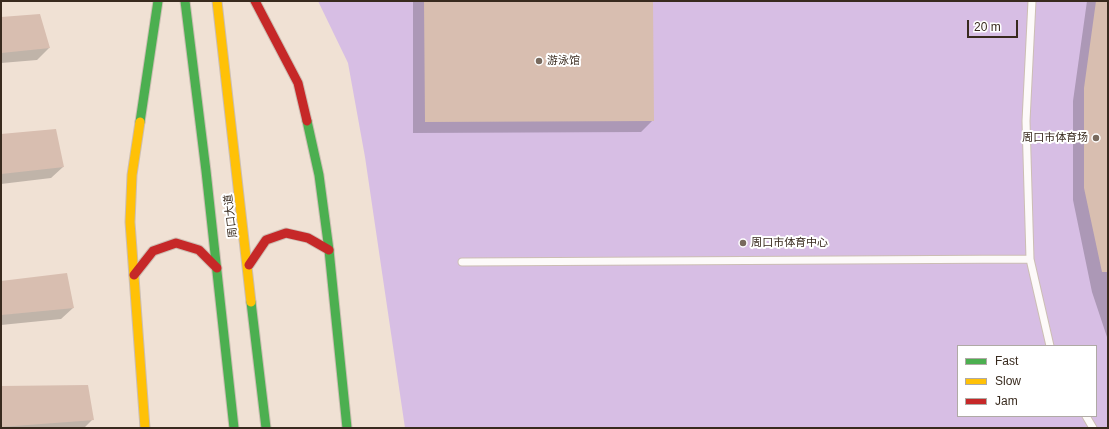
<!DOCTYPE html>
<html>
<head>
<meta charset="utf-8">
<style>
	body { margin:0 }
	#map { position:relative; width:1109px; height:429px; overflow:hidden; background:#f0e1d4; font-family:Helvetica,sans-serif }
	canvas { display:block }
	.frame { position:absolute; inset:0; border:2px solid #382a1e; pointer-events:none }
	.legend { position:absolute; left:957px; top:345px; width:140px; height:72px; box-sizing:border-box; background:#fff; border:1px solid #afaaa5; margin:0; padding:5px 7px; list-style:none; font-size:12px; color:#382a1e }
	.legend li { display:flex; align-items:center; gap:8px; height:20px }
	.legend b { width:20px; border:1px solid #afaaa5 }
	.scale { position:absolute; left:967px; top:20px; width:51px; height:18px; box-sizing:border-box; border:2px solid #382a1e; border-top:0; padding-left:5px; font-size:12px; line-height:14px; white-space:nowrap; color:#382a1e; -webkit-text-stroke:3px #fff; paint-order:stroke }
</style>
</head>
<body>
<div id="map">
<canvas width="1109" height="429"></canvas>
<div class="frame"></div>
<ul class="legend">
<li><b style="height:5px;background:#4caf50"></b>Fast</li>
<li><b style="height:5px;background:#ffc107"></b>Slow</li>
<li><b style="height:5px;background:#c62828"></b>Jam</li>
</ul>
<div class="scale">20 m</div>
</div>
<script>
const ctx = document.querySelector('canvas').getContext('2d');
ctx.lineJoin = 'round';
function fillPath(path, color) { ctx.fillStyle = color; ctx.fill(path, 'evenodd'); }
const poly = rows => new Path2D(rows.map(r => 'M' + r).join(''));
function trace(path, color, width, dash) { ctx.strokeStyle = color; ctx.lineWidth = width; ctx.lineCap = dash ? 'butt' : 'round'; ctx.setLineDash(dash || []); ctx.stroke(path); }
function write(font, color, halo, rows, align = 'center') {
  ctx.font = font + ' Helvetica,"Noto Sans SC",sans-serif'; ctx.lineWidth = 4; ctx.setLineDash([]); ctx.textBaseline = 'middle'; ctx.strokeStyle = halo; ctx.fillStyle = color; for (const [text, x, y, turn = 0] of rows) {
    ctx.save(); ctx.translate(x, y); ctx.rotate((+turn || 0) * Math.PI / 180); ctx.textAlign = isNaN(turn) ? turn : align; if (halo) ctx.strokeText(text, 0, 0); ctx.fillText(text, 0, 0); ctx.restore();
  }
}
fillPath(poly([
	[318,1,1108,1,1108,428,405,428,365,157,348,63],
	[958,346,1096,346,1096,416,958,416]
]), '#d7bee4');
fillPath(poly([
	[413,1,652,1,653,120,641,132,413,133],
	[1087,1,1108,1,1108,340,1092,292,1073,200,1073,101],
	[1,18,49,48,37,60,1,63],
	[1,135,63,167,51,178,1,184],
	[1,282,73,308,61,319,1,325],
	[1,387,93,419,84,428,1,428]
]), '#0003');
fillPath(poly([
	[424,1,653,1,654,121,425,122],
	[1096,1,1108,1,1108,272,1102,272,1084,188,1084,88],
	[40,14,50,48,1,53,1,17],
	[56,129,64,167,1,174,1,134],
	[67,273,74,308,1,315,1,281],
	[88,385,94,420,1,427,1,386]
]), '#d8beb0');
const lane = poly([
	[1032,1,1026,121,1030,259,1050,346],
	[462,262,1030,259],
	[1086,416,1093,428]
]);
const fast = poly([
	[185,1,206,171,234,428],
	[307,121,319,175,329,250,347,428],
	[140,122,158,1],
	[251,302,266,428]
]);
const slow = poly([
	[217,1,251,302],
	[140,122,132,175,130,222,145,428]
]);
const jam = poly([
	[255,1,298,83,307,121],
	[249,265,266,240,286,233,308,238,329,250],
	[134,275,153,251,176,243,199,250,217,268]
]);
trace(lane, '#ccbeb3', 9);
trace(fast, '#ccbeb3', 11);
trace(slow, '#ccbeb3', 11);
trace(jam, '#ccbeb3', 11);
trace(lane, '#fdfaf9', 7);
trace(fast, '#4caf50', 9);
trace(slow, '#ffc107', 9);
trace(jam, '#c62828', 9);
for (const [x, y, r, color] of [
	[539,61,4,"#786a5e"],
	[1096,138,4,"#786a5e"],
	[743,243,4,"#786a5e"]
]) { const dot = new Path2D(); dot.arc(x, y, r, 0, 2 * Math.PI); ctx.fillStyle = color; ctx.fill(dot); trace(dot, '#fff', 1.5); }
write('11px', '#382a1e', '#fff', [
	["游泳馆",547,61],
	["周口市体育场",1088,138,"right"],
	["周口市体育中心",751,243]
], 'left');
write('11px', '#382a1e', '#fff', [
	["周口大道",231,216,-97]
]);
</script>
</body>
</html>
